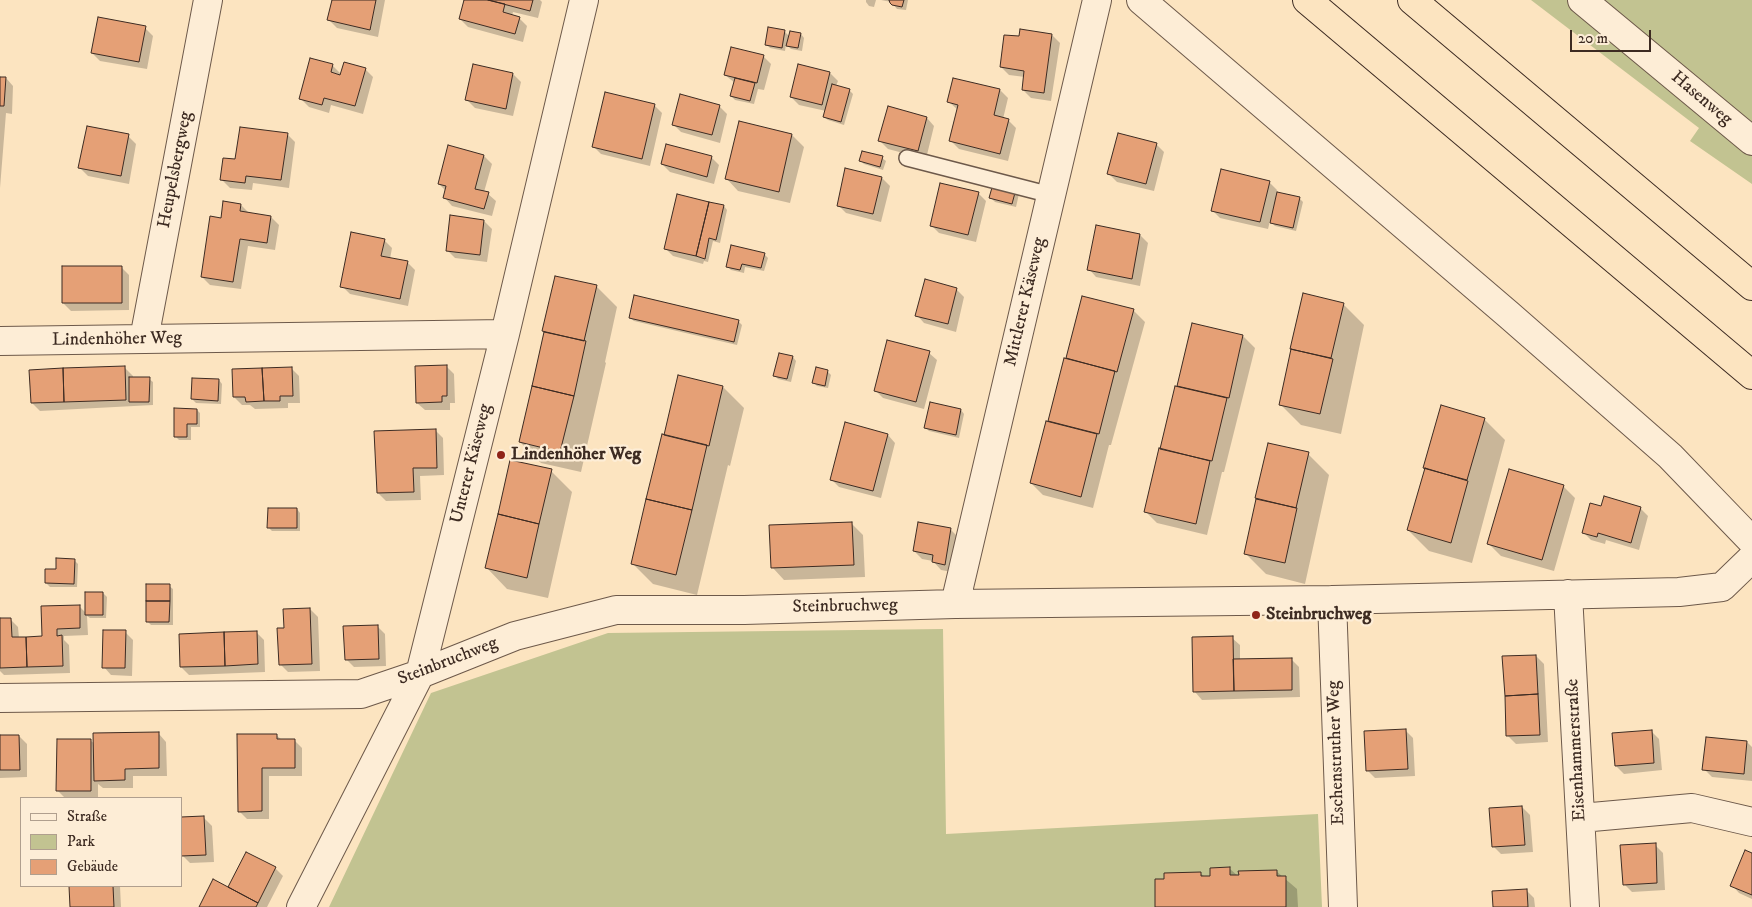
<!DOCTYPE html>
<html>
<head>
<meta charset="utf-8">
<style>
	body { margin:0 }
	#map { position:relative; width:1752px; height:907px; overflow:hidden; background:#fce4c0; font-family:"IM FELL DW Pica",serif }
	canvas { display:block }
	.legend { position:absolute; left:20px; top:797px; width:162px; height:90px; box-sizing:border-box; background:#fdedd6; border:1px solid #b09f8e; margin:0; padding:6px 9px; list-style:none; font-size:15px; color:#3d2b22 }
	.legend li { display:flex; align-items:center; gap:10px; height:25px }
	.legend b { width:25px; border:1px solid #b09f8e }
	.scale { position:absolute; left:1570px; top:30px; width:81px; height:22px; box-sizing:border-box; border:2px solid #3d2b22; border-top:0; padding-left:6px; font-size:15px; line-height:18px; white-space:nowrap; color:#3d2b22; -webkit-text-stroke:4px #fdedd6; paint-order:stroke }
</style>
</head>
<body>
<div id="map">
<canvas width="1752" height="907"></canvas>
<ul class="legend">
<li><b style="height:6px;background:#fdedd6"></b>Straße</li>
<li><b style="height:14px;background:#c2c391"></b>Park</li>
<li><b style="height:14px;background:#e5a076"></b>Gebäude</li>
</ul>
<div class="scale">20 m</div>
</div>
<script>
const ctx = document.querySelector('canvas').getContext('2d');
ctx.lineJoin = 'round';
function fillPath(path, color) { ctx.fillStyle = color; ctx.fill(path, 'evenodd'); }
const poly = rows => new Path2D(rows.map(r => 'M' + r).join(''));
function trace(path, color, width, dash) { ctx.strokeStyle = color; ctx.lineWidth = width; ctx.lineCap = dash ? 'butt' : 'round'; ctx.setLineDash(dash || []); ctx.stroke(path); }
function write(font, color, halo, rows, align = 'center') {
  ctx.font = font + ' "IM FELL DW Pica",serif'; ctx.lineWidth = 4.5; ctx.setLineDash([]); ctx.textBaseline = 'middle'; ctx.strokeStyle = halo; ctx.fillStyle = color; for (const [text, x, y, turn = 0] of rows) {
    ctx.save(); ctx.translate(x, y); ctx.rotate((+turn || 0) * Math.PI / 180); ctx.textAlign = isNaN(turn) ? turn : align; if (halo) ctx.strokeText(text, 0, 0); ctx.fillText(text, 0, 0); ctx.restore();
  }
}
fillPath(poly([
	[1531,0,1752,0,1752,184,1690,141,1699,128],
	[943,629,946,834,1318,814,1322,907,329,907,431,693,608,633]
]), '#c2c391');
fillPath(poly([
	[333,0,385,0,378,37,337,28,329,20],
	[465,0,540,0,542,2,538,18,513,12,512,16,519,18,527,26,523,42,468,27,460,19],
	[866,0,876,0,874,7,869,6,866,2],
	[881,0,908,0,906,10,897,9,891,2],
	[145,28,153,36,147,69,100,61,92,53],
	[784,31,790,37,791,32,801,34,804,38,802,51,791,49,786,44,785,51,770,48,766,44],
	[1052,35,1060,43,1051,101,1031,98,1023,90,1025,77,1009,75,1001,67,1020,38],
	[763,56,771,64,764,90,758,89,754,104,735,100,731,96,735,83,725,75],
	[332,65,342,75,365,69,373,77,363,114,331,105,329,113,309,107,301,99],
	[798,65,830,73,838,81,836,86,849,90,853,94,844,125,828,120,824,117,826,111,799,105,791,97],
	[513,74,521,82,513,116,475,108,467,100],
	[0,78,6,78,13,86,12,114,6,113,0,188],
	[954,79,1000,90,1008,98,1003,119,1008,120,1016,128,1008,161,959,149,951,141,958,110,949,102],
	[654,105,662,113,650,166,601,154,593,146],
	[719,106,727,114,720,143,681,132,673,124],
	[927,118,934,126,926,159,888,149,880,141],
	[287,134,295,142,289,188,253,183,252,190,230,188,222,180,236,161],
	[792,135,804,147,790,203,738,191,727,179],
	[128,136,136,144,129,184,88,176,80,168],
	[1156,144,1164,152,1154,191,1117,182,1109,174],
	[484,156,492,164,484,192,488,194,496,201,492,216,452,206,445,198,446,191,439,184],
	[711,157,719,165,714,184,670,172,662,164],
	[882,158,886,161,883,170,864,164,861,161],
	[846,169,882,178,890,186,881,222,846,213,838,205],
	[1269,182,1277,190,1276,193,1299,198,1303,202,1296,231,1275,226,1270,221,1268,229,1220,218,1212,210],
	[994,185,1019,194,1016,207,995,202,991,198],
	[978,193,986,201,976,242,939,233,931,225],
	[241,205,249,213,271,217,279,225,275,250,248,246,241,289,210,285,202,277,222,219],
	[724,206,727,210,720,243,713,241,708,262,704,261,703,264,673,256,665,248],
	[484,221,492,229,487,262,455,258,447,250],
	[1140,235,1148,243,1140,286,1096,277,1089,269],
	[384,240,392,248,390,259,407,262,415,270,408,306,350,294,342,286],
	[764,254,768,258,764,271,745,267,744,273,731,270,728,267],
	[121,267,129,275,129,310,71,311,63,303],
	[556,277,596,286,617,307,605,362,606,363,581,472,541,463,520,442],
	[956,289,964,297,956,332,924,323,917,315],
	[1304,295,1343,304,1364,325,1341,434,1301,425,1280,404],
	[1083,297,1133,310,1145,322,1111,445,1109,445,1093,508,1043,495,1031,483,1065,360,1067,360],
	[630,318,738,321,742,325,737,345,634,321],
	[1193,324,1243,336,1255,348,1224,472,1222,472,1207,535,1157,523,1145,511,1178,388],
	[929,353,937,360,924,409,883,398,875,390],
	[793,357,796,361,791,382,778,379,775,376],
	[446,366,454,374,455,403,450,403,450,410,425,410,417,403],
	[125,368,133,376,133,378,149,379,153,382,153,405,40,411,32,403],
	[291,368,299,376,300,403,288,403,288,408,255,409,250,405,242,405,234,397],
	[827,371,831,375,828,388,817,386,814,383],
	[219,380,222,384,221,404,196,403,192,399],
	[723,387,744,408,730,466,728,465,697,595,653,584,632,563,665,436],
	[931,404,961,410,964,414,959,438,929,431,926,428],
	[1442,407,1484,419,1505,440,1472,563,1429,551,1408,530],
	[197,410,200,413,200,427,191,427,191,440,179,440,175,436],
	[435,430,443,438,444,475,420,476,421,500,386,501,378,493],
	[888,435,895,443,881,498,839,487,831,479],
	[1269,444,1308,454,1329,475,1305,584,1266,574,1245,553],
	[551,471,572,492,548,598,507,589,487,568],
	[1563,486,1575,498,1554,571,1501,556,1489,544],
	[1602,508,1640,508,1648,516,1639,550,1606,540,1605,544,1591,540,1583,532],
	[297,509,300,513,300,531,272,531,269,528],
	[852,524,863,535,865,577,784,580,773,568],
	[950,529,958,537,952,572,941,570,933,561,922,559,914,551],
	[74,560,78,564,77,587,50,587,46,583,57,571],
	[169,586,173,589,173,625,151,625,147,621],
	[103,593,107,597,106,618,90,618,87,616,88,635,64,636,64,640,69,645,70,673,4,675,0,671,0,620,10,619,18,627,19,638,44,637,79,606,86,613],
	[310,609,318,617,320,671,288,672,280,664,285,629],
	[377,626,385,634,386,666,354,667,346,659],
	[125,632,133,640,132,676,111,675,104,667],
	[256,632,264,640,265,672,189,675,181,667],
	[1232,638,1240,645,1240,660,1291,659,1299,667,1300,697,1202,700,1195,692],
	[1536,656,1544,664,1548,742,1516,744,1508,736],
	[1405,730,1413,738,1415,776,1375,778,1367,770],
	[1651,731,1659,739,1662,770,1624,774,1616,766],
	[159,734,166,742,167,776,133,776,133,788,103,788,98,784,98,798,65,798,57,790,91,741,95,744],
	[276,735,282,740,294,740,302,748,302,776,269,776,269,819,247,819,239,811],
	[19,736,27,744,27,777,0,778,0,737],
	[1747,742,1752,747,1752,781,1712,777,1704,769],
	[1522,807,1530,815,1533,852,1501,854,1493,846],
	[204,818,212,826,214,862,190,863,182,855],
	[1655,845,1663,853,1665,890,1632,892,1624,884],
	[1752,855,1752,899,1739,893,1732,885],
	[275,868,283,876,267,907,201,907,229,889],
	[1230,869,1238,876,1276,871,1297,889,1298,907,1157,907,1165,880,1200,873,1205,877,1211,877],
	[71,886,120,886,121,907,71,907],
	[1526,890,1534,898,1535,907,1494,907]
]), '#0003');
const building = poly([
	[332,0,376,0,370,30,327,20,332,0],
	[464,0,488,0,505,4,503,12,520,17,515,34,459,19,464,0],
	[488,0,533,0,530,11,488,0],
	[889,0,904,0,902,7,892,5,890,3,889,0],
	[98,17,146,26,139,62,91,53,98,17],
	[768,27,785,30,782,48,765,45,768,27],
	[1020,29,1052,34,1044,93,1022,90,1024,71,1000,67,1004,35,1019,36,1020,29],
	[790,31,801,33,798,48,786,46,790,31],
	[731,47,764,55,757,83,724,75,731,47],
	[310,58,333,64,331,72,340,75,344,62,366,68,355,106,324,98,322,105,299,99,310,58],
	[473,64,513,73,506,109,465,100,473,64],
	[798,64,830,72,822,105,790,97,798,64],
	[0,77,6,77,4,106,0,106,0,77],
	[735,78,755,83,750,101,730,96,735,78],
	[953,78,1000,89,994,115,1009,119,1000,154,949,141,958,105,947,102,953,78],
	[832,84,850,89,841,122,823,117,832,84],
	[605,92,655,104,642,159,592,147,605,92],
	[680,94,720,105,712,135,672,125,680,94],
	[888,106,927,117,918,151,878,141,888,106],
	[739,121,792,134,779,192,725,179,739,121],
	[87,126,129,134,121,176,78,168,87,126],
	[240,127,288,133,281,180,246,176,245,183,220,180,223,158,235,159,240,127],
	[1118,133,1157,143,1146,184,1107,174,1118,133],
	[666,144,712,156,707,177,661,164,666,144],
	[448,145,484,155,475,189,489,192,484,209,443,198,446,186,438,184,448,145],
	[862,151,883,156,880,167,859,161,862,151],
	[845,168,882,177,873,214,837,206,845,168],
	[1221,169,1270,181,1260,222,1211,211,1221,169],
	[940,183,979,192,968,235,930,226,940,183],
	[993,184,1016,189,1012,204,989,198,993,184],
	[1277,192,1300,197,1293,228,1270,223,1277,192],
	[677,194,709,202,696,256,664,249,677,194],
	[223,201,241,204,240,211,271,216,267,243,240,239,233,282,201,277,210,216,221,218,223,201],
	[709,202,724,205,716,240,709,238,705,259,696,256,709,202],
	[450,215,484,220,480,255,446,251,450,215],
	[1096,225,1140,234,1132,279,1087,270,1096,225],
	[351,232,385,239,381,256,408,261,400,299,340,287,351,232],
	[731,245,765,253,761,268,742,264,740,270,726,267,731,245],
	[62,266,122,266,122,303,62,303,62,266],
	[555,276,597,285,584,341,542,331,555,276],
	[925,279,957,288,948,324,915,316,925,279],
	[1303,293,1344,303,1331,358,1290,349,1303,293],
	[634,295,739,320,734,342,629,318,634,295],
	[1082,296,1134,309,1117,372,1066,358,1082,296],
	[1192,323,1243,335,1229,398,1177,386,1192,323],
	[544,332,586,341,574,396,532,386,544,332],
	[887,340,930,351,916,402,874,391,887,340],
	[1291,349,1333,359,1320,414,1279,405,1291,349],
	[779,353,793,356,787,379,773,376,779,353],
	[1064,358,1115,371,1099,434,1048,421,1064,358],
	[447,365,447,396,442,396,442,402,416,403,415,366,447,365],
	[125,366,126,400,64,402,63,368,125,366],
	[292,367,293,396,280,396,280,401,264,401,262,368,292,367],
	[816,367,828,370,825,386,812,383,816,367],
	[63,368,64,402,31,403,29,370,63,368],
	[262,368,264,401,246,402,245,397,233,397,232,369,262,368],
	[678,375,723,386,709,446,664,435,678,375],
	[129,377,150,377,149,402,129,402,129,377],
	[192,378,219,379,218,401,191,399,192,378],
	[532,386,574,396,560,452,519,442,532,386],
	[1175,386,1227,398,1212,461,1160,449,1175,386],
	[930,402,961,409,956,435,924,428,930,402],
	[1441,405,1485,418,1467,480,1423,468,1441,405],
	[174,408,197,409,197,424,187,424,187,437,174,437,174,408],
	[1046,421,1097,434,1081,497,1030,483,1046,421],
	[845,422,888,434,873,491,830,480,845,422],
	[436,429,437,468,413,468,414,492,377,493,374,431,436,429],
	[662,434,707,445,692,510,646,499,662,434],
	[1268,443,1309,452,1296,508,1255,498,1268,443],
	[1159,448,1210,461,1196,524,1144,512,1159,448],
	[510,460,552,469,539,524,498,514,510,460],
	[1425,468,1468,481,1451,543,1407,530,1425,468],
	[1509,469,1564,485,1542,560,1487,544,1509,469],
	[1604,496,1641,507,1631,543,1598,533,1597,537,1582,533,1590,503,1601,506,1604,496],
	[646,499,692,510,676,575,631,564,646,499],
	[1256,499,1297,508,1285,563,1244,554,1256,499],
	[268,508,297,508,297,528,267,528,268,508],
	[498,514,539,524,527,578,485,568,498,514],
	[852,522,854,565,771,568,769,525,852,522],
	[918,522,951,528,945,565,932,562,933,555,913,551,918,522],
	[56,558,75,559,74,584,45,583,45,569,56,569,56,558],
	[146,584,170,584,170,601,146,601,146,584],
	[85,592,103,592,103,615,85,615,85,592],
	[146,601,170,601,169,622,146,622,146,601],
	[80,605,80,628,57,629,57,636,62,635,63,666,27,667,26,637,42,636,41,606,80,605],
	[310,608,312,664,279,665,277,628,284,628,283,609,310,608],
	[0,618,11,618,12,637,26,637,27,667,0,668,0,618],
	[378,625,379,659,345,660,343,626,378,625],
	[103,630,126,630,125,668,102,668,103,630],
	[257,631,258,664,225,666,224,632,257,631],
	[224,632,225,666,180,667,179,634,224,632],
	[1233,636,1234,691,1193,692,1192,637,1233,636],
	[1536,655,1538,694,1505,696,1502,656,1536,655],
	[1292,658,1292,690,1234,691,1233,659,1292,658],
	[1538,694,1540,735,1506,736,1505,696,1538,694],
	[1406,729,1408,769,1366,771,1364,731,1406,729],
	[1652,730,1654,763,1615,766,1612,733,1652,730],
	[159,732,159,768,125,769,125,780,94,781,93,733,159,732],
	[237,734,277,734,277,739,295,739,295,768,262,768,262,811,238,812,237,734],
	[0,735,19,735,20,770,0,770,0,735],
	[1706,737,1747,741,1744,774,1702,770,1706,737],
	[57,739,91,739,91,791,56,791,57,739],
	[1522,806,1525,845,1492,847,1489,808,1522,806],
	[204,816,206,855,181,856,181,817,204,816],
	[1656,843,1657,883,1623,885,1620,845,1656,843],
	[1745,850,1752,853,1752,895,1730,886,1745,850],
	[246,852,276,867,258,903,228,887,246,852],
	[1230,867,1230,875,1239,875,1238,871,1277,870,1277,876,1286,876,1286,907,1155,907,1155,879,1164,879,1164,873,1201,872,1201,876,1210,876,1210,868,1230,867],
	[213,879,258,903,256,907,199,907,213,879],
	[69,886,113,886,114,907,70,907,69,886],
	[1527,889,1528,907,1493,907,1492,891,1527,889]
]);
fillPath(building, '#e5a076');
trace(building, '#3d2b22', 1);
const lane = poly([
	[907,158,1051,195]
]);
const street = poly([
	[1141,0,1509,315,1670,456,1752,541],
	[1582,0,1752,141],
	[144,339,208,0],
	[0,341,505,334],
	[1568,594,1585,907],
	[1332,600,1343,907],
	[955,604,1097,0],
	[0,698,361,694,420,674,515,636,616,610,744,610,955,604,1332,600,1679,592,1722,587,1752,558],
	[1581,818,1692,808,1752,822],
	[301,907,420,674,505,334,584,0]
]);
const highway = poly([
	[1307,0,1752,375],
	[1412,0,1752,286]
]);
trace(lane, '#6d594a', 18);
trace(street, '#6d594a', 30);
trace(highway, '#3d2b22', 30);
trace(lane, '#fdedd6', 15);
trace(street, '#fdedd6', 28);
trace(highway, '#fce4c0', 28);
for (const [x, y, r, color] of [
	[501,455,5,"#8f2418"],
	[1256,615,5,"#8f2418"]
]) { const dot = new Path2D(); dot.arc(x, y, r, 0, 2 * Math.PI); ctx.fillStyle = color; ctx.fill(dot); trace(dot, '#fdedd6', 2); }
write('18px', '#3d2b22', '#fdedd6', [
	["Hasenweg",1701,99,40],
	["Heupelsbergweg",176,170,-79],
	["Mittlerer Käseweg",1026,302,-77],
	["Lindenhöher Weg",117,340,-1],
	["Unterer Käseweg",472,464,-76],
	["Steinbruchweg",845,607,-1],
	["Steinbruchweg",448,662,-21],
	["Eisenhammerstraße",1577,750,-93],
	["Eschenstruther Weg",1337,753,-92]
]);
write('bold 18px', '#3d2b22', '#fdedd6', [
	["Lindenhöher Weg",511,455],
	["Steinbruchweg",1266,615]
], 'left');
</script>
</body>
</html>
